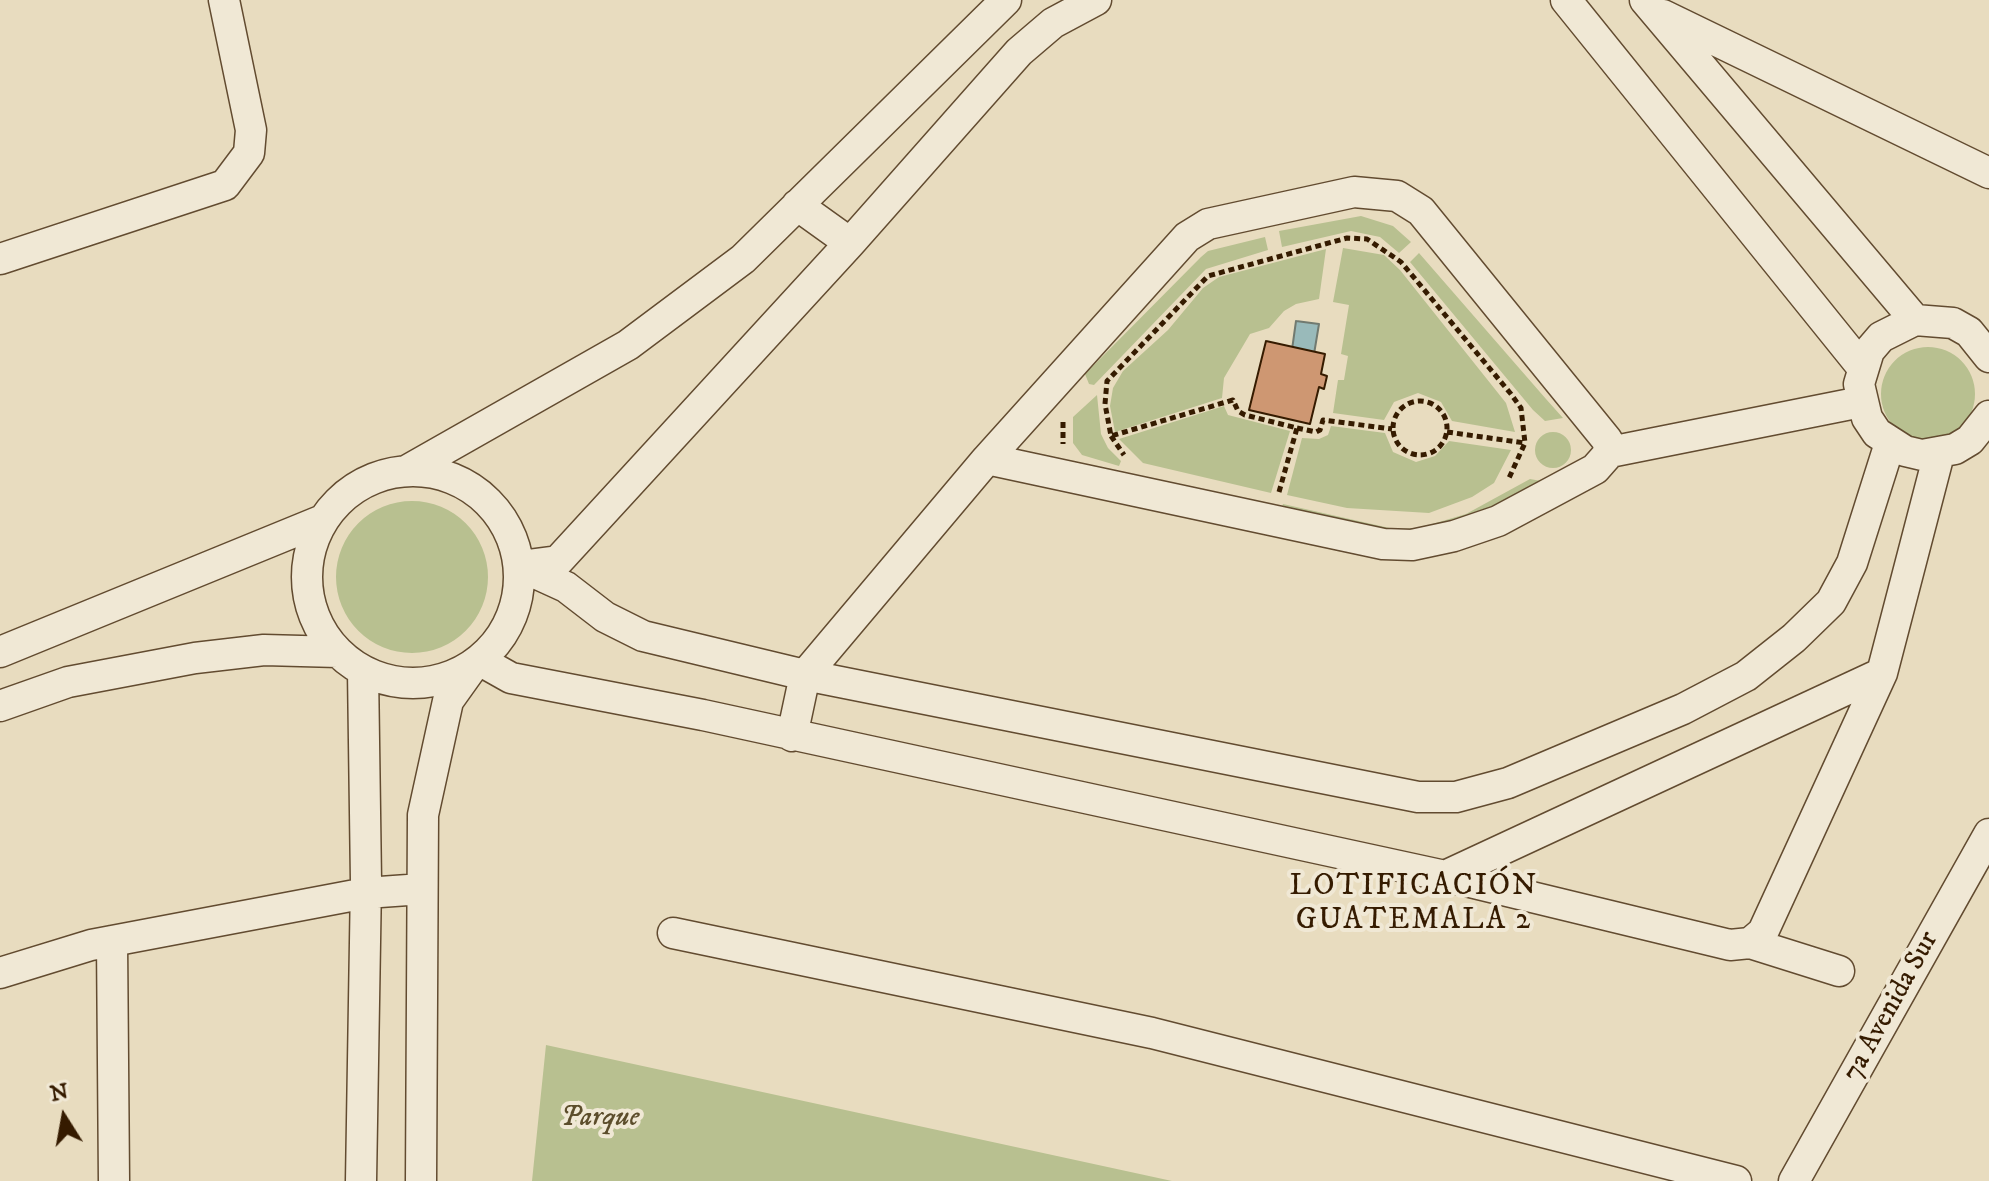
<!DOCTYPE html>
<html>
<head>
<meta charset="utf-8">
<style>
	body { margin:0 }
	#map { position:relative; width:1989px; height:1181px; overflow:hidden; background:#e8dcbf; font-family:"IM FELL DW Pica",serif }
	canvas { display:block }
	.north { position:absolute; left:24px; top:1077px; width:80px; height:80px; -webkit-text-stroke:6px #f0e8d5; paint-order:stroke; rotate:349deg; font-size:22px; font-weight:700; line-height:32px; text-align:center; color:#351b00 }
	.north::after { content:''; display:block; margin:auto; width:28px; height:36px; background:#351b00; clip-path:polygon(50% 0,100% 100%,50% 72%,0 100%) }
</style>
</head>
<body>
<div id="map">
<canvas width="1989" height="1181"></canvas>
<div class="north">N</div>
</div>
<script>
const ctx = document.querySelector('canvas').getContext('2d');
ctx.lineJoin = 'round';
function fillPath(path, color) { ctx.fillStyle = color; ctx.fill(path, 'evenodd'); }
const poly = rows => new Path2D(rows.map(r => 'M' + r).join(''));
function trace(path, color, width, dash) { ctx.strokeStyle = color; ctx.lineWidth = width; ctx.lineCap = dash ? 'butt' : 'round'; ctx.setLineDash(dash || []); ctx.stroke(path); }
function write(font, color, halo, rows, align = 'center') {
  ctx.font = font + ' "IM FELL DW Pica",serif'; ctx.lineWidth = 8; ctx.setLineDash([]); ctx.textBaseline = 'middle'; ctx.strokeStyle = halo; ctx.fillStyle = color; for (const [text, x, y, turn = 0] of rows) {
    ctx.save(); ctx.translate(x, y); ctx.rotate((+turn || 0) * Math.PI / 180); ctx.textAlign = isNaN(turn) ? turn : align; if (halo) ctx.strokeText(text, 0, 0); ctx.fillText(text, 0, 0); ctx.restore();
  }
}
fillPath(poly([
	[1361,216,1393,226,1411,242,1399,253,1380,237,1351,231,1282,247,1279,231],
	[1265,237,1268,250,1206,269,1094,385,1089,384,1085,374,1201,257,1208,251],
	[1343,248,1384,255,1400,270,1506,403,1515,432,1452,421,1441,402,1418,393,1394,402,1384,420,1333,413,1338,380,1344,380,1348,356,1341,354,1349,305,1333,302],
	[1326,249,1319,299,1296,304,1284,311,1269,328,1250,334,1224,378,1222,398,1115,432,1110,406,1113,388,1123,371,1168,330,1203,288,1219,277],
	[1419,253,1546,399,1563,418,1545,421,1533,410,1410,262],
	'1881 394a47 47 0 1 1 94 0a47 47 0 1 1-94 0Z',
	[1097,395,1101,434,1108,448,1121,461,1119,466,1082,455,1073,443,1073,417],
	[1224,406,1228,415,1290,431,1271,493,1143,463,1119,439],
	[1331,426,1385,433,1393,452,1416,462,1435,456,1449,441,1511,450,1494,483,1472,497,1429,513,1347,508,1287,495,1302,438,1319,439,1328,435],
	'1535 450a18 18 0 1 1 36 0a18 18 0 1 1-36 0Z',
	[1530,479,1541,481,1542,486,1431,537,1278,518,1283,504,1394,529,1419,528,1466,514],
	'336 577a76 76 0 1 1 152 0a76 76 0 1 1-152 0Z',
	[546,1045,1172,1181,532,1181]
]), '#b8c090');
const water = poly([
	[1296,321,1319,324,1313,360,1291,357,1296,321]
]);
fillPath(water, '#99baba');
trace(water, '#717a70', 2);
const building = poly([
	[1266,341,1325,354,1321,374,1327,376,1324,389,1319,387,1310,424,1249,410,1266,341]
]);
fillPath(building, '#ce9772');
trace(building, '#351b00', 2);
const street = poly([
	[1566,0,1862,367],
	[1645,0,1915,320],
	[1663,15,1989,173],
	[797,205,850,243],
	[0,259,225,185,249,153,251,130,224,0],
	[1989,357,1969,332,1953,323,1915,320,1881,337,1869,351,1859,384,1867,418,1877,433,1905,451,1922,455,1955,449,1970,440,1989,416],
	[1610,452,1861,402],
	'307 577a106 106 0 1 1 212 0a106 106 0 1 1-212 0Z',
	[406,471,628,345,743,259,1006,0],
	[520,566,566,587,605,617,643,636,805,675,1418,797,1456,797,1508,783,1683,709,1746,676,1794,638,1831,602,1852,563,1890,443],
	[520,566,558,561,850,243,1019,52,1053,23,1096,0],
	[0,652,323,520],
	[479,660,511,678,703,715,1445,876,1730,945,1750,943,1839,971],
	[0,706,68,682,195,658,264,650,338,652],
	[792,736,805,675,987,459,1187,237,1208,224,1354,192,1397,196,1421,211,1607,440,1610,452,1595,469,1498,521,1454,536,1412,545,1383,544,987,459],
	[1445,876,1882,673],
	[673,933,1152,1033,1736,1181],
	[112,941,114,1181],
	[1750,943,1763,932,1882,673,1939,454],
	[0,973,91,945,366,893,422,889],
	[361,1181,366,882,363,671],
	[421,1181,423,815,448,701,473,666],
	[1794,1181,1989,834]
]);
trace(street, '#624b30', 33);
trace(poly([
	'1393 428a27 27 0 1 1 54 0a27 27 0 1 1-54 0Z',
	[1063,422,1063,444],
	[1297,428,1316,432,1320,430,1323,420,1392,429],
	[1447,432,1525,443],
	[1111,436,1124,455],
	[1279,492,1297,428,1245,415,1238,411,1233,400,1111,436,1105,404,1107,381,1208,276,1347,238,1367,239,1401,262,1511,394,1521,408,1525,443,1509,478]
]), '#351b00', 5, [6, 4]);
trace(street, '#f0e8d5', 30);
write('28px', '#351b00', '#f0e8d5', [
	["7a Avenida Sur",1892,1007,-61]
]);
write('italic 28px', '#5c4d2b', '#f0e8d5', [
	["Parque",600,1119]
]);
ctx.letterSpacing = '2px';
write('30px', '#351b00', '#f0e8d5', [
	["LOTIFICACIÓN",1414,888],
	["GUATEMALA 2",1414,922]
]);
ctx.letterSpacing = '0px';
</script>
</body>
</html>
